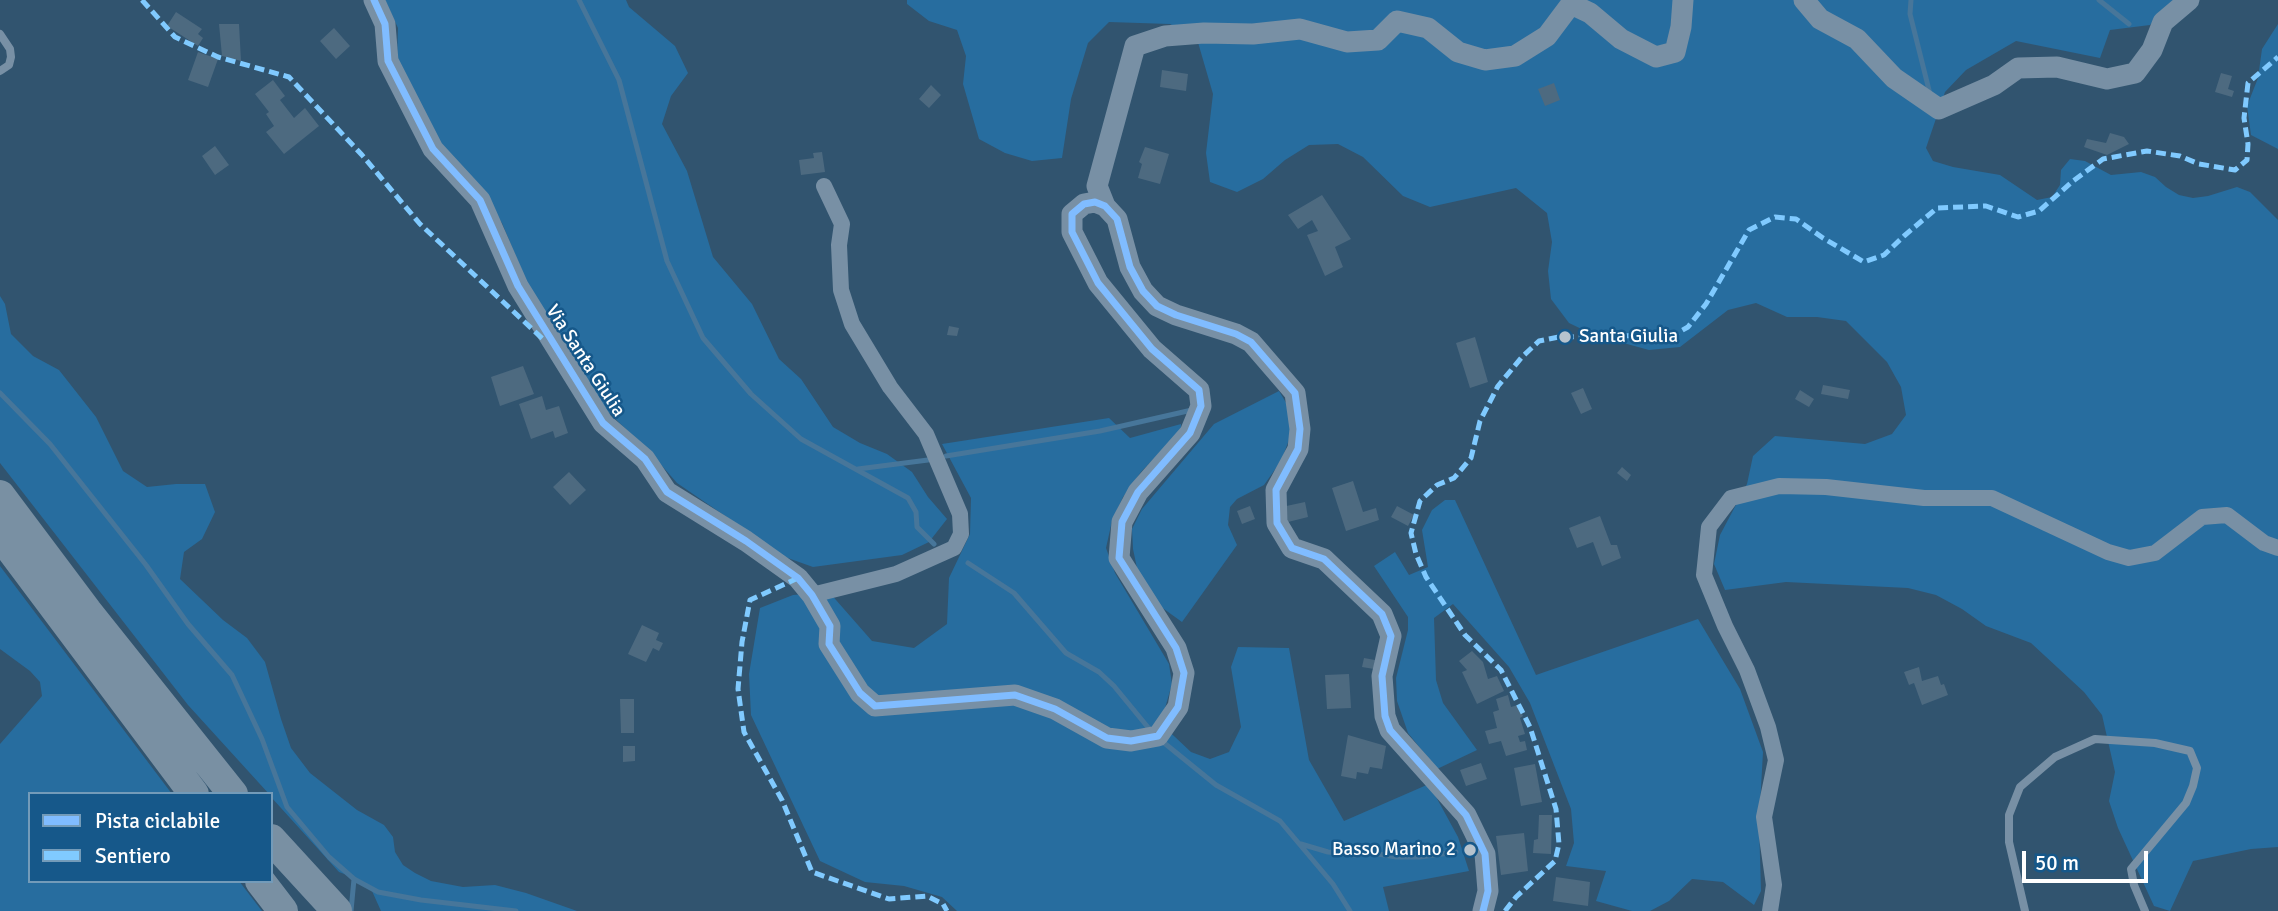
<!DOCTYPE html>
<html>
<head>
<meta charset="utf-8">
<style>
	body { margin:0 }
	#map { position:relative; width:2278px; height:911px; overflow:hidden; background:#31546f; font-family:Signika,sans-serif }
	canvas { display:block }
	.legend { position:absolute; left:28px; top:792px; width:245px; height:91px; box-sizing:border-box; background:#16588a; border:2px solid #739bb9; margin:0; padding:9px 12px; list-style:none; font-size:21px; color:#fff }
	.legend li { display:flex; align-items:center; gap:14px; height:35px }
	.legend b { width:35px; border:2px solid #739bb9 }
	.scale { position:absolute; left:2022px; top:851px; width:126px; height:32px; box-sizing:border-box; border:4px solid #fff; border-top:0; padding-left:9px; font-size:21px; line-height:24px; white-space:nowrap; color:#fff; -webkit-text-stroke:5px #16588a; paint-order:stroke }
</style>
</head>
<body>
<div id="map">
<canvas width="2278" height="911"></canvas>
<ul class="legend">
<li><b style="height:9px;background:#80bcff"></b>Pista ciclabile</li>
<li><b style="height:9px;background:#80caff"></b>Sentiero</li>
</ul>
<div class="scale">50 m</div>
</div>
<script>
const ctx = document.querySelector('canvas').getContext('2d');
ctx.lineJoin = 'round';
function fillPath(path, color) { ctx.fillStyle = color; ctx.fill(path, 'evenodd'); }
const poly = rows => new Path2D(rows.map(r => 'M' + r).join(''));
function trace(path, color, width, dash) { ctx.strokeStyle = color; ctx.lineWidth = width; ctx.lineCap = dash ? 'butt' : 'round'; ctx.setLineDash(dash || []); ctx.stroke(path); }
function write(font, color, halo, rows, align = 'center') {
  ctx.font = font + ' Signika,sans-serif'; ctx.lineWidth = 5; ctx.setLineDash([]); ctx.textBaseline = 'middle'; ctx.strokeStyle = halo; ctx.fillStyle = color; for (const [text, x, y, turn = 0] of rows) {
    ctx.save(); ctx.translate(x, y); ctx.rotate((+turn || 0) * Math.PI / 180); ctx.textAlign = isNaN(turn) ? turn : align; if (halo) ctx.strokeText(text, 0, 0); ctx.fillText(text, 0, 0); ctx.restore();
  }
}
fillPath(poly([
	[385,0,626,0,629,7,675,46,688,73,671,96,662,124,687,171,713,257,752,304,779,359,801,379,833,427,860,443,887,454,912,472,928,497,947,519,929,542,902,555,813,567,785,557,677,483,649,451,606,410,527,283,502,223,478,191,444,151,397,58,398,28],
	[907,0,2174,0,2150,25,2110,30,2100,58,2016,41,1966,70,1945,92,1926,148,1933,161,1953,167,2000,175,2037,200,2052,197,2060,185,2061,170,2070,159,2085,161,2111,175,2141,172,2155,177,2166,187,2179,195,2193,198,2208,196,2237,187,2250,192,2278,220,2278,847,2251,849,2193,861,2170,911,2154,906,2118,828,2109,801,2115,772,2102,715,2084,692,2031,643,1986,626,1962,609,1936,595,1908,588,1786,582,1725,590,1714,564,1720,535,1747,484,1753,456,1775,436,1865,444,1892,434,1906,415,1901,387,1887,362,1846,321,1817,317,1787,317,1756,303,1728,310,1680,347,1649,350,1594,335,1569,323,1551,299,1548,271,1552,242,1547,213,1516,188,1430,207,1403,196,1363,157,1338,144,1309,145,1285,160,1263,179,1237,192,1210,182,1206,153,1213,94,1197,39,1170,24,1109,22,1088,43,1071,99,1062,158,1032,161,1005,153,979,139,963,84,966,56,957,30,929,21,907,4],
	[2278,24,2278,149,2251,135,2247,106,2258,78,2262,49],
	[0,296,5,304,11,334,33,356,59,370,96,417,123,471,147,487,176,484,205,484,215,512,202,539,184,552,180,579,223,620,247,638,265,662,281,719,291,748,310,773,357,810,384,825,393,837,395,852,403,865,415,873,431,881,463,887,495,885,526,893,577,911,381,911,372,891,355,878,339,872,271,797,271,794,269,794,188,705,0,463],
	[1279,391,1288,406,1291,426,1289,440,1281,461,1264,485,1237,499,1230,507,1228,525,1237,545,1182,622,1157,604,1137,568,1133,549,1132,529,1142,509,1214,424],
	[1109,418,1130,438,1181,424,1181,430,1141,472,1123,497,1112,521,1106,548,1115,573,1169,664,1172,684,1165,708,1158,721,1191,752,1210,759,1229,752,1241,727,1231,667,1238,647,1289,648,1309,760,1344,821,1429,784,1458,837,1469,871,1383,887,1389,911,957,911,942,897,904,886,865,882,820,861,751,715,749,674,760,608,793,595,829,592,872,641,914,648,947,624,949,578,970,534,971,498,942,444],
	[1445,500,1455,500,1536,675,1698,619,1740,689,1763,752,1759,823,1761,891,1754,905,1723,882,1692,879,1669,901,1650,911,1632,911,1596,901,1606,871,1566,866,1574,843,1571,809,1530,703,1509,667,1453,604,1434,618,1436,680,1443,703,1477,750,1437,769,1408,733,1397,701,1396,678,1408,630,1408,617,1374,566,1395,552,1409,575,1428,567,1422,530,1432,510],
	[0,566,172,794,30,794,30,881,239,881,262,911,0,911,0,744,42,696,40,682,30,671,0,649]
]), '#276d9f');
trace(poly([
	[579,0,619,80,667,261,703,338,751,394,801,439,908,498,916,512,917,527,934,544],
	[1911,0,1910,14,1930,94],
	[2099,0,2129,24],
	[0,393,50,444,146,565,188,624,232,675,262,739,287,807,329,857,354,879,378,892,421,900,516,911],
	[946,456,1100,431,1192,410],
	[858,469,928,460],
	[968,563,1014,593,1066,653,1099,672,1114,686,1151,731],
	[1163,742,1216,785,1280,821,1333,884,1350,911],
	[1301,844,1328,852,1355,855,1372,853,1396,857,1420,857,1456,852],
	[351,911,354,879]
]), '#47769a', 5);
fillPath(poly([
	[176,12,202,29,198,34,203,38,198,46,167,26],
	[219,24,239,24,241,61,222,56],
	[334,28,350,46,336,59,320,41],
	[198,52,218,59,208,87,188,80],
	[1162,70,1188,74,1186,91,1160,87],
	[2221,73,2232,76,2228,89,2234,91,2232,97,2215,92],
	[273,80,285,96,280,100,294,118,305,108,319,126,284,154,266,132,274,126,266,114,269,112,255,94],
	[1554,83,1560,100,1545,106,1538,89],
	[931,85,941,95,929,108,919,99],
	[2110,133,2124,137,2129,144,2107,155,2084,147,2087,139,2106,143],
	[215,146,229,165,215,175,202,156],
	[1145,147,1169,154,1160,184,1138,178,1142,164,1139,162],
	[822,152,825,172,801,175,799,160,814,158,813,153],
	[1322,195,1351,239,1335,247,1343,267,1325,276,1307,235,1318,231,1312,220,1298,229,1288,215],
	[949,326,959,328,957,336,947,335],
	[1475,337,1488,382,1470,388,1456,343],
	[523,366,534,394,500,406,491,377],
	[1823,385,1850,390,1848,399,1821,394],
	[1583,388,1592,409,1581,414,1571,393],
	[1800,390,1814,399,1809,407,1795,399],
	[542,396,546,410,559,406,568,433,555,438,553,431,531,439,519,404],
	[1622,467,1631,475,1627,481,1617,473],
	[569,472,586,490,570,505,553,487],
	[1353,481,1363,512,1376,508,1379,520,1346,531,1332,488],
	[1305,502,1308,517,1280,524,1277,508],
	[1250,506,1255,519,1242,524,1237,511],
	[1397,506,1414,515,1408,526,1391,517],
	[1600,516,1611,545,1617,545,1621,558,1602,566,1593,542,1577,548,1569,528],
	[642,625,659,633,656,640,663,643,659,651,653,648,646,662,628,654],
	[1472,651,1483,662,1488,679,1497,676,1504,691,1477,704,1462,672,1467,670,1459,661],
	[1364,658,1375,660,1374,669,1362,667],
	[1919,667,1922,681,1938,676,1941,685,1944,684,1948,695,1922,705,1914,683,1909,685,1904,672],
	[1349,674,1351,708,1327,709,1325,675],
	[1508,695,1511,707,1518,705,1523,716,1520,718,1525,734,1518,736,1520,742,1525,741,1527,750,1506,756,1501,741,1489,744,1485,731,1497,728,1493,712,1499,710,1496,699],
	[620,699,634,699,634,733,621,733],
	[1348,735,1386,746,1382,769,1370,767,1368,774,1357,772,1356,779,1341,776],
	[623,746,635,746,635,761,623,762],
	[1481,763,1487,779,1466,786,1460,770],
	[1535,764,1542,802,1521,806,1514,768],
	[1539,815,1552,815,1551,854,1533,853,1534,840,1538,839],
	[1524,833,1528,871,1501,875,1496,836],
	[1556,877,1590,882,1588,906,1553,901]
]), '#4d6a80');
trace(poly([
	[0,34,10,49,11,57,9,65,0,71],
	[2025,911,2009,842,2009,815,2020,787,2055,757,2095,739,2155,743,2190,751,2197,768,2193,786,2186,803,2131,869,2134,885,2145,911]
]), '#7890a5', 8);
trace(poly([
	[812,595,896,574,954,548,961,534,960,514,926,434,890,387,852,324,841,290,839,245,842,224,824,186],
	[1770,911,1774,885,1764,817,1776,760,1768,727,1747,670,1725,626,1704,575,1709,527,1731,498,1779,486,1826,487,1924,498,1992,498,2108,552,2129,558,2155,553,2202,517,2227,515,2264,543,2278,548]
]), '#7890a5', 16);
trace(poly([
	[374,0,385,24,388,61,433,149,480,200,518,286,603,423,645,459,667,492,746,541,798,578,812,595,830,626,829,644,860,693,875,706,1015,695,1055,709,1107,738,1131,741,1158,736,1178,707,1184,673,1176,648,1119,558,1122,522,1138,492,1190,433,1201,406,1199,390,1152,349,1098,283,1072,232,1072,214,1084,204,1095,202,1105,206,1117,219,1130,267,1143,291,1157,306,1176,315,1236,334,1251,342,1295,393,1300,429,1298,449,1276,490,1277,523,1292,548,1324,559,1382,614,1391,636,1382,676,1385,716,1390,730,1466,815,1485,854,1488,891,1483,911],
	[1804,0,1820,19,1857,39,1894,78,1939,109,1994,85,2018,68,2057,67,2107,79,2135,73,2152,50,2163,22,2189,0],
	[1105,206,1097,186,1135,46,1165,36,1204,33,1253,34,1300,29,1347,42,1378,40,1397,21,1428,28,1458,52,1485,60,1515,56,1547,36,1571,4,1590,13,1621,39,1656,57,1675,52,1681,27,1683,0]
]), '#7890a5', 21);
trace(poly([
	[0,495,87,611,233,794],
	[0,535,194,794],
	[271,839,337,911],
	[260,881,283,911]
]), '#7990a3', 30);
trace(poly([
	[142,0,175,37,218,57,289,77,362,155,420,224,545,341],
	[798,578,750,600,742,642,738,689,744,732,782,800,812,872,889,899,927,896,943,904,947,911],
	[1505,911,1516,897,1555,861,1559,844,1556,809,1530,727,1501,670,1465,635,1426,577,1416,554,1411,533,1420,501,1437,485,1454,478,1471,458,1480,421,1498,386,1522,357,1539,341,1559,337,1674,335,1688,327,1706,304,1749,230,1775,217,1796,219,1823,238,1864,262,1884,255,1904,236,1937,208,1986,206,2018,217,2039,211,2073,181,2103,159,2147,151,2180,156,2199,164,2235,170,2247,160,2248,144,2244,118,2248,83,2278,57]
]), '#80caff', 5, [10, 5]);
trace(poly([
	[374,0,385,24,388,61,433,149,480,200,518,286,603,423,645,459,667,492,746,541,798,578,812,595,830,626,829,644,860,693,875,706,1015,695,1055,709,1107,738,1131,741,1158,736,1178,707,1184,673,1176,648,1119,558,1122,522,1138,492,1190,433,1201,406,1199,390,1152,349,1098,283,1072,232,1072,214,1084,204,1095,202,1105,206,1117,219,1130,267,1143,291,1157,306,1176,315,1236,334,1251,342,1295,393,1300,429,1298,449,1276,490,1277,523,1292,548,1324,559,1382,614,1391,636,1382,676,1385,716,1390,730,1466,815,1485,854,1488,891,1483,911]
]), '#80bcff', 7);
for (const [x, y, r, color] of [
	[1565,337,7,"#b7c3cd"],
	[1470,850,7,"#b7c3cd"]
]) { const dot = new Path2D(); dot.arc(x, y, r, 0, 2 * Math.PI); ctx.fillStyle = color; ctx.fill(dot); trace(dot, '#16588a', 2.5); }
write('19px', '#fff', '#16588a', [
	["Santa Giulia",1579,337],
	["Basso Marino 2",1456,850,"right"]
], 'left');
write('19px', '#fff', '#16588a', [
	["Via Santa Giulia",585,361,57]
]);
</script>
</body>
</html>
